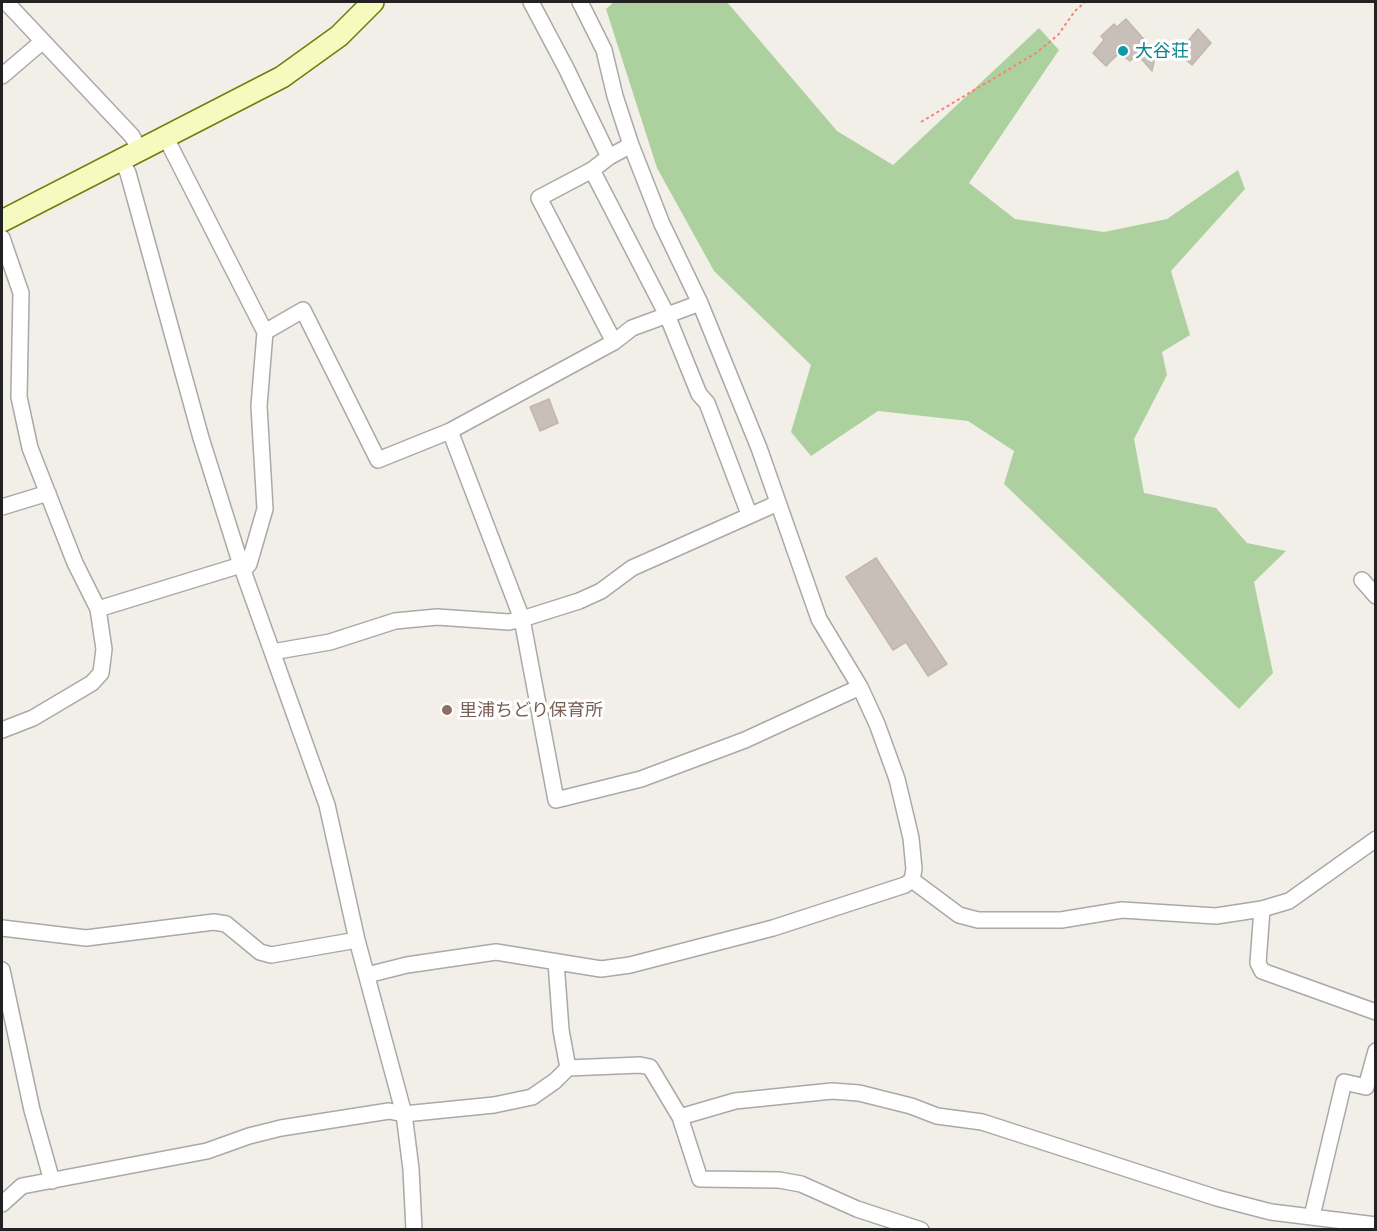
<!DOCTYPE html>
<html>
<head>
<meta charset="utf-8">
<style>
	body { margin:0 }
	#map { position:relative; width:1377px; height:1231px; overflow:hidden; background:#f2efe9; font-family:Ubuntu,sans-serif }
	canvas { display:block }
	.frame { position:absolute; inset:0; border:3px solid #222; pointer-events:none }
</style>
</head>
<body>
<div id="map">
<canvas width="1377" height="1231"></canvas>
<div class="frame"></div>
</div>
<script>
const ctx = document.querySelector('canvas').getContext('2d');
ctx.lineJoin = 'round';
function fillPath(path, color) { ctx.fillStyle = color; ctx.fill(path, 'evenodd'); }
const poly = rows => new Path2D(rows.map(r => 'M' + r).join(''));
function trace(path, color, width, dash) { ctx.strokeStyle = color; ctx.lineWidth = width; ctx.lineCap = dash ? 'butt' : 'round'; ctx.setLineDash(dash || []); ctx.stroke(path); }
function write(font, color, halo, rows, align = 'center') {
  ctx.font = font + ' Ubuntu,"Noto Sans JP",sans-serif'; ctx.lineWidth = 6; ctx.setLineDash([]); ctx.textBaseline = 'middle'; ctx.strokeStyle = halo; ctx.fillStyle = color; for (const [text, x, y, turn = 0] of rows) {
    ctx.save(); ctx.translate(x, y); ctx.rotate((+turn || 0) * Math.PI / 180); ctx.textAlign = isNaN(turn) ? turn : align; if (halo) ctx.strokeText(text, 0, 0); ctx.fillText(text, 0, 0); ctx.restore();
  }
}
fillPath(poly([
	[614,2,727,2,837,131,893,165,1039,28,1059,50,969,183,1015,219,1104,232,1167,219,1238,170,1245,189,1171,271,1190,335,1162,352,1167,375,1134,439,1144,493,1216,508,1247,543,1286,551,1254,582,1273,673,1239,709,1004,484,1014,451,968,421,878,411,811,456,791,432,811,365,714,271,657,168,606,9]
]), '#add19e');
const building = poly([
	[1126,19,1156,53,1152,71,1137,54,1130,61,1119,53,1106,66,1093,53,1104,40,1101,36,1114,24,1117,27,1126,19],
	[1198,29,1211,43,1192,65,1178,53,1198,29],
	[549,399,558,423,540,431,530,407,549,399],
	[876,558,947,664,928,676,906,642,893,650,846,577,876,558]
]);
fillPath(building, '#c7bfb8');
trace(building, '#c4b6ab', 1.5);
const street = poly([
	[6,2,132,136,139,149],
	[531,2,566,68,609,157,631,145],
	[2,76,43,41],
	[165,136,265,332,259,406,265,509,249,564,243,571],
	[609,157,592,170,667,315,699,394,707,403,749,514],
	[120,158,128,173,201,438,241,565,327,805,357,940,404,1114,411,1169,414,1230],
	[592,170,539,198,614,342],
	[2,238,21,293,19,397,30,448,75,563,98,609,104,649,101,673,92,683,33,718,2,730],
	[265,332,303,310,378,460,450,431,614,342,632,328,700,303],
	[450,431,522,619,556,800,641,779,745,740,860,687],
	[2,507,48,493],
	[1362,580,1376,596],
	[98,609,241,565],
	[272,652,330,642,395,621,437,617,509,622,522,619,579,601,601,591,632,568,778,503],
	[912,880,959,915,978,920,1061,920,1122,910,1216,916,1262,909,1289,901,1376,839],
	[1262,909,1258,963,1262,971,1376,1012],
	[2,928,86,938,214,922,226,924,260,952,271,955,357,940],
	[556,962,561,1030,568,1068],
	[2,970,32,1110,52,1181],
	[367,975,407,965,496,952,601,969,630,965,773,928,905,885,912,880,914,869,911,838,897,779,877,724,860,687,819,619,759,448,700,303,662,224,631,145,615,96,604,50,580,2],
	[680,1117,735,1101,832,1091,859,1093,911,1106,937,1116,982,1122,1217,1198,1271,1212,1376,1225],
	[2,1204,22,1186,207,1151,249,1136,281,1128,389,1111,404,1114,494,1105,532,1097,555,1081,568,1068,640,1065,650,1067,680,1117,700,1179,779,1180,801,1184,857,1209,921,1230],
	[1312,1216,1344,1082,1366,1087,1376,1051]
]);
const secondary = poly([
	[2,221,282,77,339,36,373,2]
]);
trace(street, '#a9a9a9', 18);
trace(secondary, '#707d05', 24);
trace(poly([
	[921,122,1036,53,1058,35,1075,11,1085,2]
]), '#fa8072', 2, [3, 3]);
trace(street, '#fff', 15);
trace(secondary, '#f7fabf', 21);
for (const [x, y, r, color] of [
	[1123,51,6,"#0f9aa8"],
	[447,710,6,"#8d6e63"]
]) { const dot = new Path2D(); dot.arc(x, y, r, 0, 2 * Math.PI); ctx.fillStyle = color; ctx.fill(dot); trace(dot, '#fff', 2); }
write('18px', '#0d838f', '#fff', [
	["大谷荘",1135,51]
], 'left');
write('18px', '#785e54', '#fff', [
	["里浦ちどり保育所",459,710]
], 'left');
</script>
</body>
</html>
